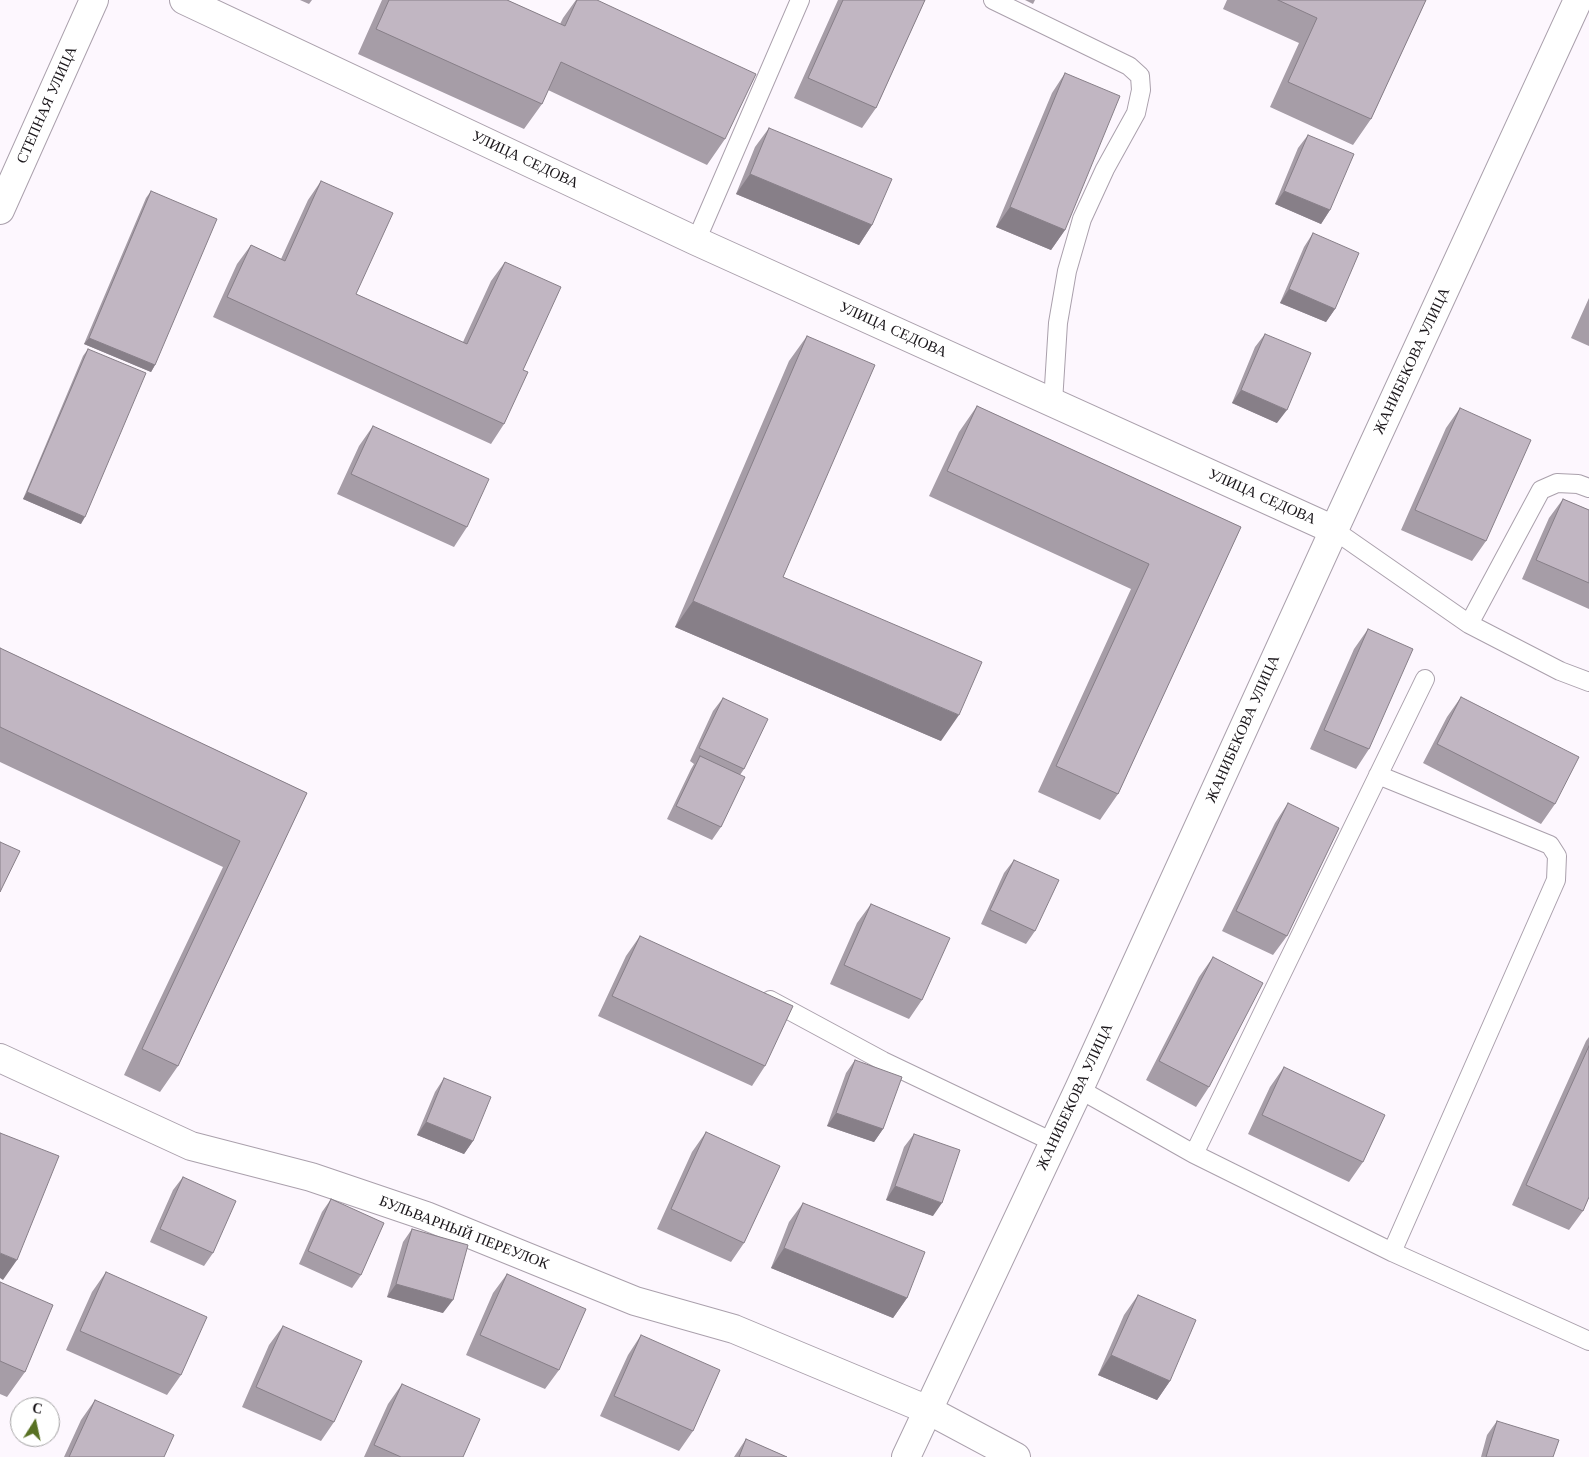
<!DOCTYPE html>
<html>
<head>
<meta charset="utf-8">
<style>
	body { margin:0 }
	#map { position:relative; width:1589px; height:1457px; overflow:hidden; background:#fdf7fe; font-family:"Libre Baskerville",serif }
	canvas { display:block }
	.north { position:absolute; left:10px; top:1397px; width:50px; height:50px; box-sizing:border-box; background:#fff; border:1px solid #a3a2a3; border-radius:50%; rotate:10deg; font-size:14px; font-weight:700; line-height:20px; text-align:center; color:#1a161a }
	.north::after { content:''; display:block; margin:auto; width:18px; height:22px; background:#587123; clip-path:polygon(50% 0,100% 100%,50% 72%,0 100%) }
</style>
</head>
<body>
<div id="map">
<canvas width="1589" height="1457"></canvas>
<div class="north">С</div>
</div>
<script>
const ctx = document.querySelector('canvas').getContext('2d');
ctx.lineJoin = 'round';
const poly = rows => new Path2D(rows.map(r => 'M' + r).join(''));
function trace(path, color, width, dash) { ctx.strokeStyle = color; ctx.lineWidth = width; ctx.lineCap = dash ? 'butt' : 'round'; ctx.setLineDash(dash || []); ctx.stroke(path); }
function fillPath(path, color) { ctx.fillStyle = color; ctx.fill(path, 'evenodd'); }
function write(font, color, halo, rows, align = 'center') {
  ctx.font = font + ' "Libre Baskerville",serif'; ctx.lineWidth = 4; ctx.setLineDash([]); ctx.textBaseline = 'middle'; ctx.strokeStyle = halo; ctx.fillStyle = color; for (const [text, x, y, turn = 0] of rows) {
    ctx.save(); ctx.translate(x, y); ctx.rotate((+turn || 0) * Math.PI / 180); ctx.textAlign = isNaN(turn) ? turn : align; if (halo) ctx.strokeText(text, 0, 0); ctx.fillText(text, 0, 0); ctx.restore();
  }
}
const lane = poly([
	[993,0,1129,66,1140,76,1141,90,1136,113,1105,169,1082,219,1067,271,1058,323,1053,402],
	[696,241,800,0],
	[1334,530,1469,624,1560,671,1589,682],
	[1469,624,1541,490,1557,483,1578,484,1589,488],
	[1378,775,1550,845,1557,856,1556,880,1392,1252],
	[770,1000,883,1061,1053,1142],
	[1079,1089,1194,1154,1392,1252,1589,1341],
	[1194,1154,1425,679]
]);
const street = poly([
	[184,0,696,241,1334,530],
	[0,1058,191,1146,311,1177,426,1216,635,1301,734,1329,928,1410,1016,1457]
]);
const secondary = poly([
	[0,210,94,0],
	[906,1457,1079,1089,1334,530,1578,0]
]);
trace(lane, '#aaa0ac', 20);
trace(street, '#aaa0ac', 30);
trace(secondary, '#aaa0ac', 30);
trace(lane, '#fff', 18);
trace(street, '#fff', 28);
trace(secondary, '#fff', 28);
fillPath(poly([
	[300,0,312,0,309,4],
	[382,0,507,0,560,24,563,18,576,0,597,0,725,139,707,165,548,90,542,104,524,129,358,54],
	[838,0,925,0,876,108,862,128,794,98],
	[1025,0,1035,0,1033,4],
	[1227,0,1426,0,1371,119,1353,145,1270,107,1299,43,1223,9],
	[1065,73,1065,230,1051,250,996,227,1052,93],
	[769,128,872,225,859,245,736,194,755,147],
	[1308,135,1330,210,1321,224,1275,204,1298,148],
	[321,181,356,294,463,342,491,281,505,262,523,370,504,424,491,444,213,317,237,264,251,245,281,259,308,200],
	[151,191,155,365,151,372,84,344,146,198],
	[1313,233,1335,309,1326,322,1280,303,1304,247],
	[1589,298,1589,346,1571,338],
	[1265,334,1277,423,1232,403,1255,347],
	[807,336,783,577,941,741,675,627,789,361],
	[88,349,81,524,23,499,83,356],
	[977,406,1241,527,1118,794,1100,820,1038,792,1131,589,929,496,959,432],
	[1460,408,1486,541,1472,561,1401,530,1446,428],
	[373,426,467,527,454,547,337,494,359,446],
	[1563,499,1589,510,1589,609,1522,579,1549,518],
	[1368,629,1369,749,1356,769,1310,749,1354,649],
	[0,648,307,793,178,1066,160,1092,124,1075,223,867,0,762],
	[1461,697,1555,804,1541,824,1423,763,1447,717],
	[723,698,744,769,740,775,721,827,712,840,667,819,691,769,694,764,690,761,713,711],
	[1288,803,1287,936,1273,955,1222,931,1275,823],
	[1014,860,1035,931,1026,944,981,924,1004,873],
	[871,904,922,1000,909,1019,830,984,857,923],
	[640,936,765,1066,752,1086,598,1016,626,956],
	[1213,957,1209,1087,1196,1107,1146,1080,1199,977],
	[1589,1037,1589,1197,1583,1211,1569,1230,1512,1205,1586,1041],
	[855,1060,883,1129,874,1142,827,1126,846,1073],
	[1284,1067,1363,1162,1349,1182,1248,1134,1270,1087],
	[444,1078,473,1141,464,1154,417,1135,435,1092],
	[706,1132,744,1243,731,1262,657,1229,692,1152],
	[914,1134,933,1216,886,1200,904,1147],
	[183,1177,213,1253,204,1266,150,1242,173,1190],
	[331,1199,361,1275,352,1288,299,1264,322,1212],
	[803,1203,907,1298,893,1318,771,1268,789,1222],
	[412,1229,443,1313,387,1297,403,1242],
	[106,1272,181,1375,167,1395,66,1350,92,1292],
	[507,1274,559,1370,545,1389,466,1355,493,1293],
	[0,1282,25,1372,7,1397,0,1394],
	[1138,1295,1170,1381,1157,1400,1098,1375,1124,1315],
	[283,1326,334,1422,321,1441,242,1407,269,1345],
	[641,1335,693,1431,679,1451,600,1416,628,1355],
	[402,1384,463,1457,364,1457,388,1404],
	[95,1400,164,1457,64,1457,81,1420],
	[1497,1421,1553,1457,1481,1457,1487,1435],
	[746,1439,787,1457,734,1457]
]), '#a69da7');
fillPath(poly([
	[750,174,872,225,859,245,736,194],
	[1284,191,1330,210,1321,224,1275,204],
	[1010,207,1065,230,1051,250,996,227],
	[1289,289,1335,309,1326,322,1280,303],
	[89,338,155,365,151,372,84,344],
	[1241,390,1287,410,1277,423,1232,403],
	[27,492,85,517,81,524,23,499],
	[693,601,959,715,941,741,675,627],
	[836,1113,883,1129,874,1142,827,1126],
	[426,1122,473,1141,464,1154,417,1135],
	[895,1186,942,1203,933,1216,886,1200],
	[784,1248,907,1298,893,1318,771,1268],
	[0,1253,17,1260,3,1280,0,1278],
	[396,1284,453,1300,443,1313,387,1297],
	[1111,1355,1170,1381,1157,1400,1098,1375]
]), '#877f88');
const building = poly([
	[389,0,507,0,565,26,577,0,597,0,756,74,725,139,561,62,542,104,376,29,389,0],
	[843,0,925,0,876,108,808,78,843,0],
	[1278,0,1426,0,1371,119,1288,82,1317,18,1278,0],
	[1065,73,1120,96,1065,230,1010,207,1065,73],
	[769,128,892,179,872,225,750,174,769,128],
	[1308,135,1354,154,1330,210,1284,191,1308,135],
	[321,181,393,213,356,294,467,344,505,262,561,287,523,370,528,372,504,424,227,297,251,245,285,261,321,181],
	[151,191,217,219,155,365,89,338,151,191],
	[1313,233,1359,253,1335,309,1289,289,1313,233],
	[1265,334,1311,353,1287,410,1241,390,1265,334],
	[807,336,875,365,783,577,982,662,959,715,693,601,807,336],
	[88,349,146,373,85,517,27,492,88,349],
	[977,406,1241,527,1118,794,1056,766,1149,564,947,471,977,406],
	[1460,408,1531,440,1486,541,1415,510,1460,408],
	[373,426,489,479,467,527,351,474,373,426],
	[1563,499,1589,510,1589,583,1536,560,1563,499],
	[1368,629,1413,649,1369,749,1324,730,1368,629],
	[0,648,307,793,178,1066,142,1049,240,841,0,727,0,648],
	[1461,697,1579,757,1555,804,1437,744,1461,697],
	[723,698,768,719,744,769,699,748,723,698],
	[700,756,745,777,721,827,676,806,700,756],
	[1288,803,1339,828,1287,936,1236,911,1288,803],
	[0,842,20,851,0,892,0,842],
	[1014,860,1059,880,1035,931,990,910,1014,860],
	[871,904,950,938,922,1000,844,965,871,904],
	[640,936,793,1006,765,1066,612,996,640,936],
	[1213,957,1263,983,1209,1087,1159,1061,1213,957],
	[1589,1046,1589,1197,1583,1211,1526,1185,1589,1046],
	[855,1060,902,1077,883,1129,836,1113,855,1060],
	[1284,1067,1385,1115,1363,1162,1262,1115,1284,1067],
	[444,1078,491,1097,473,1141,426,1122,444,1078],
	[706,1132,780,1166,744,1243,671,1209,706,1132],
	[0,1133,59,1156,17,1260,0,1253,0,1133],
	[914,1134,960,1150,942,1203,895,1186,914,1134],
	[183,1177,236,1201,213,1253,160,1229,183,1177],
	[331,1199,384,1223,361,1275,308,1251,331,1199],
	[803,1203,925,1252,907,1298,784,1248,803,1203],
	[412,1229,468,1245,453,1300,396,1284,412,1229],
	[106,1272,207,1317,181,1375,80,1331,106,1272],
	[507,1274,586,1309,559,1370,480,1335,507,1274],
	[0,1282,53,1305,25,1372,0,1361,0,1282],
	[1138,1295,1196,1320,1170,1381,1111,1355,1138,1295],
	[283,1326,362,1361,334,1422,256,1387,283,1326],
	[641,1335,720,1370,693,1431,614,1396,641,1335],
	[402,1384,480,1419,463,1457,401,1457,374,1445,402,1384],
	[95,1400,174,1435,164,1457,69,1457,95,1400],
	[1497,1421,1559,1440,1553,1457,1486,1457,1497,1421],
	[746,1439,787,1457,739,1457,746,1439]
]);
fillPath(building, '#c1b6c2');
trace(building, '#877f88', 1);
write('15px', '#1a161a', '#fff', [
	["СТЕПНАЯ УЛИЦА",47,105,-66],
	["УЛИЦА СЕДОВА",525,160,25],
	["УЛИЦА СЕДОВА",893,330,24],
	["ЖАНИБЕКОВА УЛИЦА",1412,361,-65],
	["УЛИЦА СЕДОВА",1262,497,24],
	["ЖАНИБЕКОВА УЛИЦА",1243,729,-66],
	["ЖАНИБЕКОВА УЛИЦА",1075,1097,-65],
	["БУЛЬВАРНЫЙ ПЕРЕУЛОК",464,1233,21]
]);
</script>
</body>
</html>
